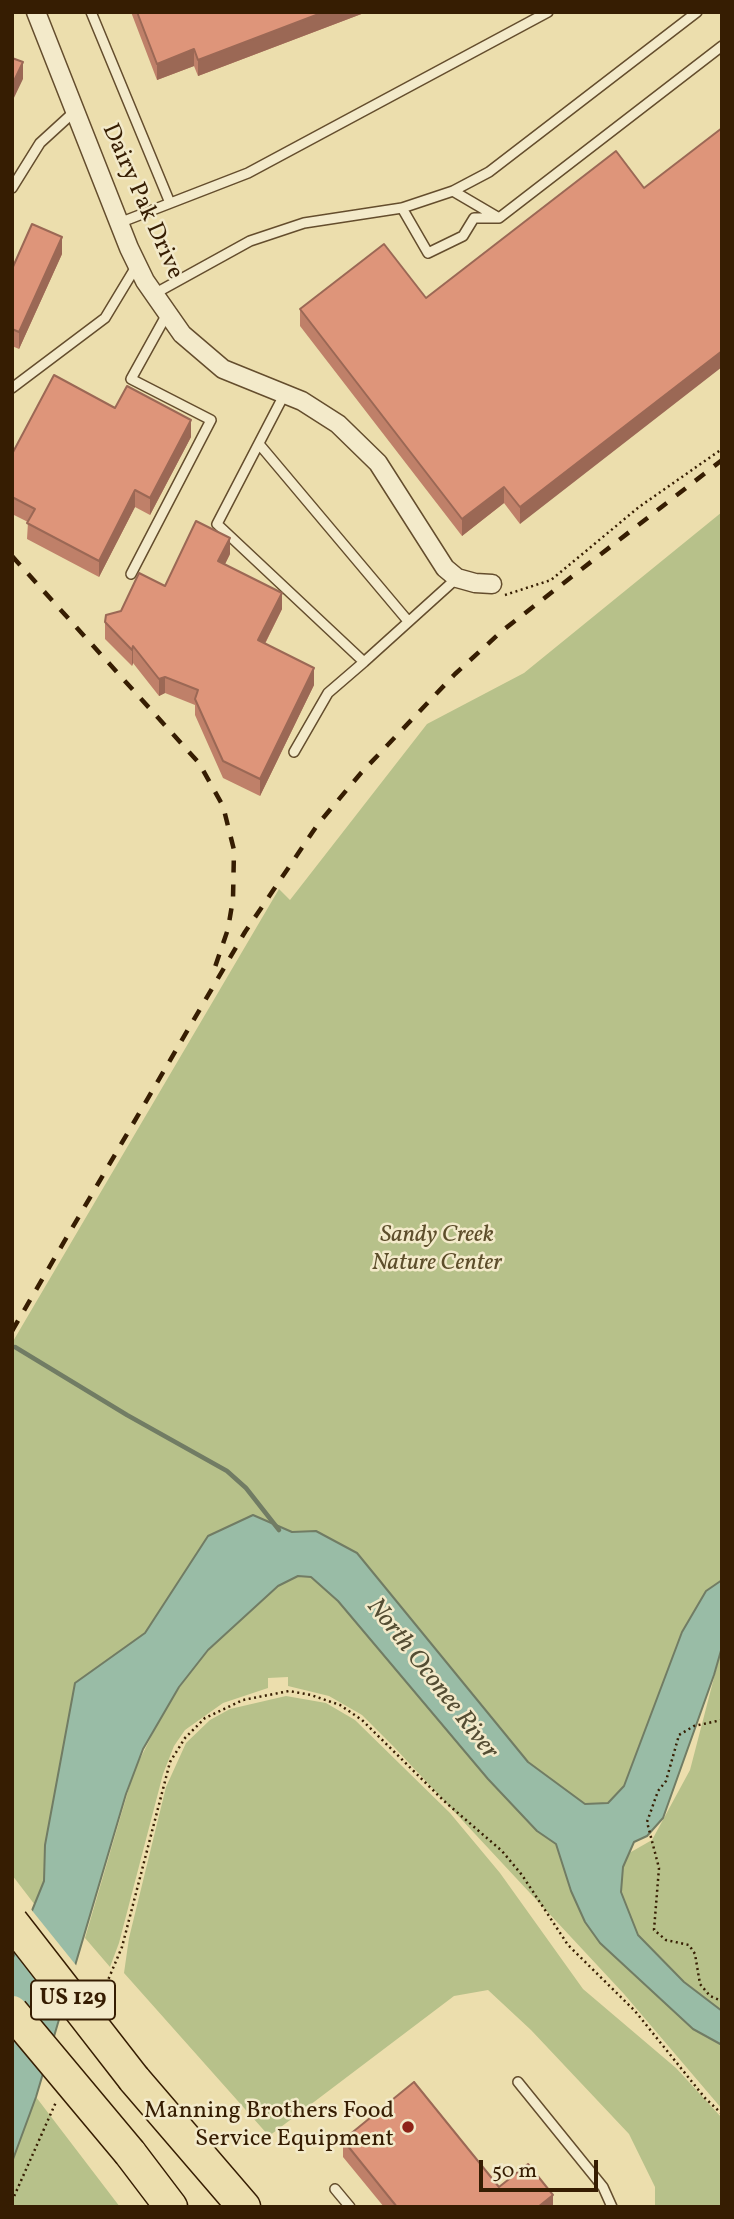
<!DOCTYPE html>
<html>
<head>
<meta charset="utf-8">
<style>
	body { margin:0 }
	#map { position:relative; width:734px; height:2219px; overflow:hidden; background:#ecdead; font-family:Vollkorn,serif }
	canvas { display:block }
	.frame { position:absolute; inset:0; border:14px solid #361d02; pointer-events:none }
	.scale { position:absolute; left:479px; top:2160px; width:119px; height:32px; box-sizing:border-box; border:4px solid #361d02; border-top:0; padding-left:9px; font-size:21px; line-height:24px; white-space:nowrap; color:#361d02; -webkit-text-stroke:5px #f3eaca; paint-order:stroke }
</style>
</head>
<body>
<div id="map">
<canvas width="734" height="2219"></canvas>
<div class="frame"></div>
<div class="scale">50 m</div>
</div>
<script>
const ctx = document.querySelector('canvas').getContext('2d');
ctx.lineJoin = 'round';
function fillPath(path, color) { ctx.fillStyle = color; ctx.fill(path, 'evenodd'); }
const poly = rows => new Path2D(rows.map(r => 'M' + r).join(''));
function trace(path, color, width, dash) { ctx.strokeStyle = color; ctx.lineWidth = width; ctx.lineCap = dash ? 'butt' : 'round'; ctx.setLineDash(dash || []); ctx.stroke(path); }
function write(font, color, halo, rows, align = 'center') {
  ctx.font = font + ' Vollkorn,serif'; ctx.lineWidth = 5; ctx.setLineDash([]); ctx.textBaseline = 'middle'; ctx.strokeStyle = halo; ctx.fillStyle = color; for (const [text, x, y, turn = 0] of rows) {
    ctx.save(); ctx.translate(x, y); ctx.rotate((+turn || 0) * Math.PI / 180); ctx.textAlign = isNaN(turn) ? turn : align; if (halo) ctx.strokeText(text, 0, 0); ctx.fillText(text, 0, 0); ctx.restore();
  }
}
fillPath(poly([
	[722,512,722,1580,706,1591,682,1632,624,1786,608,1803,592,1838,474,1716,450,1669,386,1588,316,1531,292,1532,253,1515,167,1601,145,1633,124,1648,35,1905,12,1875,12,1343,279,889,290,900,427,724,524,673],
	[298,1575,311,1577,338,1601,488,1779,537,1831,556,1844,589,1876,652,1840,690,1770,722,1647,722,2109,624,1994,395,1748,362,1715,329,1696,288,1686,288,1677,268,1678,268,1688,223,1703,185,1730,174,1746,163,1774,119,1943,110,1967,85,1938,134,1771,166,1707,193,1668,225,1632,278,1586],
	[286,1696,326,1703,355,1720,450,1813,500,1873,583,1989,676,2068,722,2118,722,2207,655,2207,655,2187,629,2134,531,2030,488,1990,454,1996,269,2136,124,1973,129,1938,166,1787,186,1743,210,1720,230,1709],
	[36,2097,120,2207,12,2207,12,2162]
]), '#b7c18a');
const water = poly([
	[253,1515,292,1532,316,1531,357,1553,528,1762,585,1804,608,1803,624,1786,682,1632,706,1591,722,1580,722,1647,714,1675,663,1818,647,1836,634,1842,623,1867,621,1892,638,1935,684,1982,722,2011,722,2045,693,2029,600,1943,585,1922,571,1891,556,1844,537,1831,488,1779,338,1601,311,1577,298,1576,278,1586,208,1650,179,1687,143,1749,126,1794,36,2097,12,2162,12,1960,44,1881,45,1845,75,1683,145,1633,208,1536,253,1515]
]);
fillPath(water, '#99bca6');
trace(water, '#717c64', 2);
fillPath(poly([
	[30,1908,79,1969,65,2016,13,1949]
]), '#ecdead');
trace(poly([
	[15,1347,127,1415,227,1471,246,1488,279,1530]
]), '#717c64', 4.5);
const service = poly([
	[91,12,170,203],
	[12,188,40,143,75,111],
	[453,191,499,218,722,46],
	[402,208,428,253,463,236,474,218,497,218],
	[119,223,248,173,548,12],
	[154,294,250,241,304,223,402,208,453,191,489,172,697,12],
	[12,388,105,318,137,265],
	[285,393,217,524,364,662,457,578],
	[259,444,408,621],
	[131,574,211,420,131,379,167,314],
	[294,752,328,693,364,662],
	[518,2082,603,2187,612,2207],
	[335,2189,350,2207]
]);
const minor = poly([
	[36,12,129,248,145,281,182,334,223,369,302,401,338,424,378,463,445,568,457,578,475,583,492,584]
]);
const motorway = poly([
	[134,2079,244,2207],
	[130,2153,171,2207]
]);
trace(service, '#644d2d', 12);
trace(minor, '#644d2d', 21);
trace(motorway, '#361d02', 35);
trace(poly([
	[505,595,551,580,639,507,722,449],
	[722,1720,694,1726,679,1735,666,1781,658,1791,647,1822,659,1868,654,1930,666,1940,689,1945,695,1954,700,1984,710,1996,722,2001],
	[100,1999,122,1947,170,1762,185,1738,205,1718,243,1700,289,1691,311,1695,340,1705,362,1720,444,1801,502,1851,522,1875,568,1945,635,2011,705,2098,722,2114],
	[12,2201,56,2102]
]), '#361d02', 2.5, [2, 3.5]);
trace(service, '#f3eaca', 9);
trace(minor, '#f3eaca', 18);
trace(motorway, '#ecdead', 32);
trace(poly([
	[12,556,199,763,223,806,234,850,233,899,228,929,215,967],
	[12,1331,245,932,318,824,361,773,455,674,502,631,722,460]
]), '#361d02', 4.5, [12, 12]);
const motorwayBridge = poly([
	[12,1922,134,2079],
	[12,2012,130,2153]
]);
trace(motorwayBridge, '#361d02', 35, []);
trace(motorwayBridge, '#ecdead', 32);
fillPath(poly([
	[131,12,364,12,364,13,198,76,194,66,157,80],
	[616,151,520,524,504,503,462,536,300,326,300,309,426,298],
	[62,254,19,349,12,346,12,269],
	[115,408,191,437,150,515,135,507,99,577,27,539,28,522,12,514,12,454],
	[230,554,225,564,282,609,265,644,314,685,260,796,223,778,195,715,195,705,165,693,159,696,133,663,132,666,105,639,105,622,121,611],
	[343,2140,499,2187,553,2207,384,2207,343,2157]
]), '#bf8069');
fillPath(poly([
	[324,12,364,12,364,13,198,76,198,60],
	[194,49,194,66,157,80,157,64],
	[23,62,23,79,12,102,12,85],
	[62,237,62,254,19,349,19,332],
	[722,351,722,367,520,524,520,507],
	[191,420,191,437,150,515,150,498],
	[504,487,504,503,462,536,462,519],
	[135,490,135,507,99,577,99,561],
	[230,538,230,554,218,578,218,561],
	[282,593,282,609,258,657,258,640],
	[133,646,133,663,132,666,132,650],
	[314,668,314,685,260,796,260,779],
	[165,677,165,693,159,696,159,679],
	[553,2195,553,2207,538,2207]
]), '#9b6855');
const building = poly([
	[137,12,324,12,198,60,194,49,157,64,137,12],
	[12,58,23,62,12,85,12,58],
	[722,128,722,351,520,507,504,487,462,519,300,309,384,244,426,298,616,151,644,188,722,128],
	[32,224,62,237,19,332,12,329,12,269,32,224],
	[54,375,115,408,127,386,191,420,150,498,135,490,99,561,27,523,35,509,12,497,12,454,54,375],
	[196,521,230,538,218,561,282,593,258,640,314,668,260,779,223,761,195,699,198,690,165,677,159,679,133,646,132,650,105,622,106,615,121,611,139,573,165,586,196,521],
	[414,2082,499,2187,528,2164,553,2195,538,2207,397,2207,343,2140,414,2082]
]);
fillPath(building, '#de957a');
trace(building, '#9b6855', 2);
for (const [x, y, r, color] of [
	[408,2127,7,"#8f2418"]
]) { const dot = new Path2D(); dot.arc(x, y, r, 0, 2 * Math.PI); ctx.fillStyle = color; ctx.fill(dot); trace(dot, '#f3eaca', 2.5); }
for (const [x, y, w] of [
	[73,2000,84]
]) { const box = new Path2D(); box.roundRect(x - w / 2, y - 19.5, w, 39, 5); ctx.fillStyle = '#f3eaca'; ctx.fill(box); trace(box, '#361d02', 2); }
write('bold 23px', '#361d02', null, [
	["US 129",73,2000]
]);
write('24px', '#361d02', '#f3eaca', [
	["Dairy Pak Drive",141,202,66]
]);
write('italic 24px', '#5d4e2b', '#f3eaca', [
	["Sandy Creek",437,1237],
	["Nature Center",437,1265]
]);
write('24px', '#361d02', '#f3eaca', [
	["Manning Brothers Food",394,2113],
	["Service Equipment",394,2141]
], 'right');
write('italic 26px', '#544d33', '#f3eaca', [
	["North Oconee River",431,1680,52]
]);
</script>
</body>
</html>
